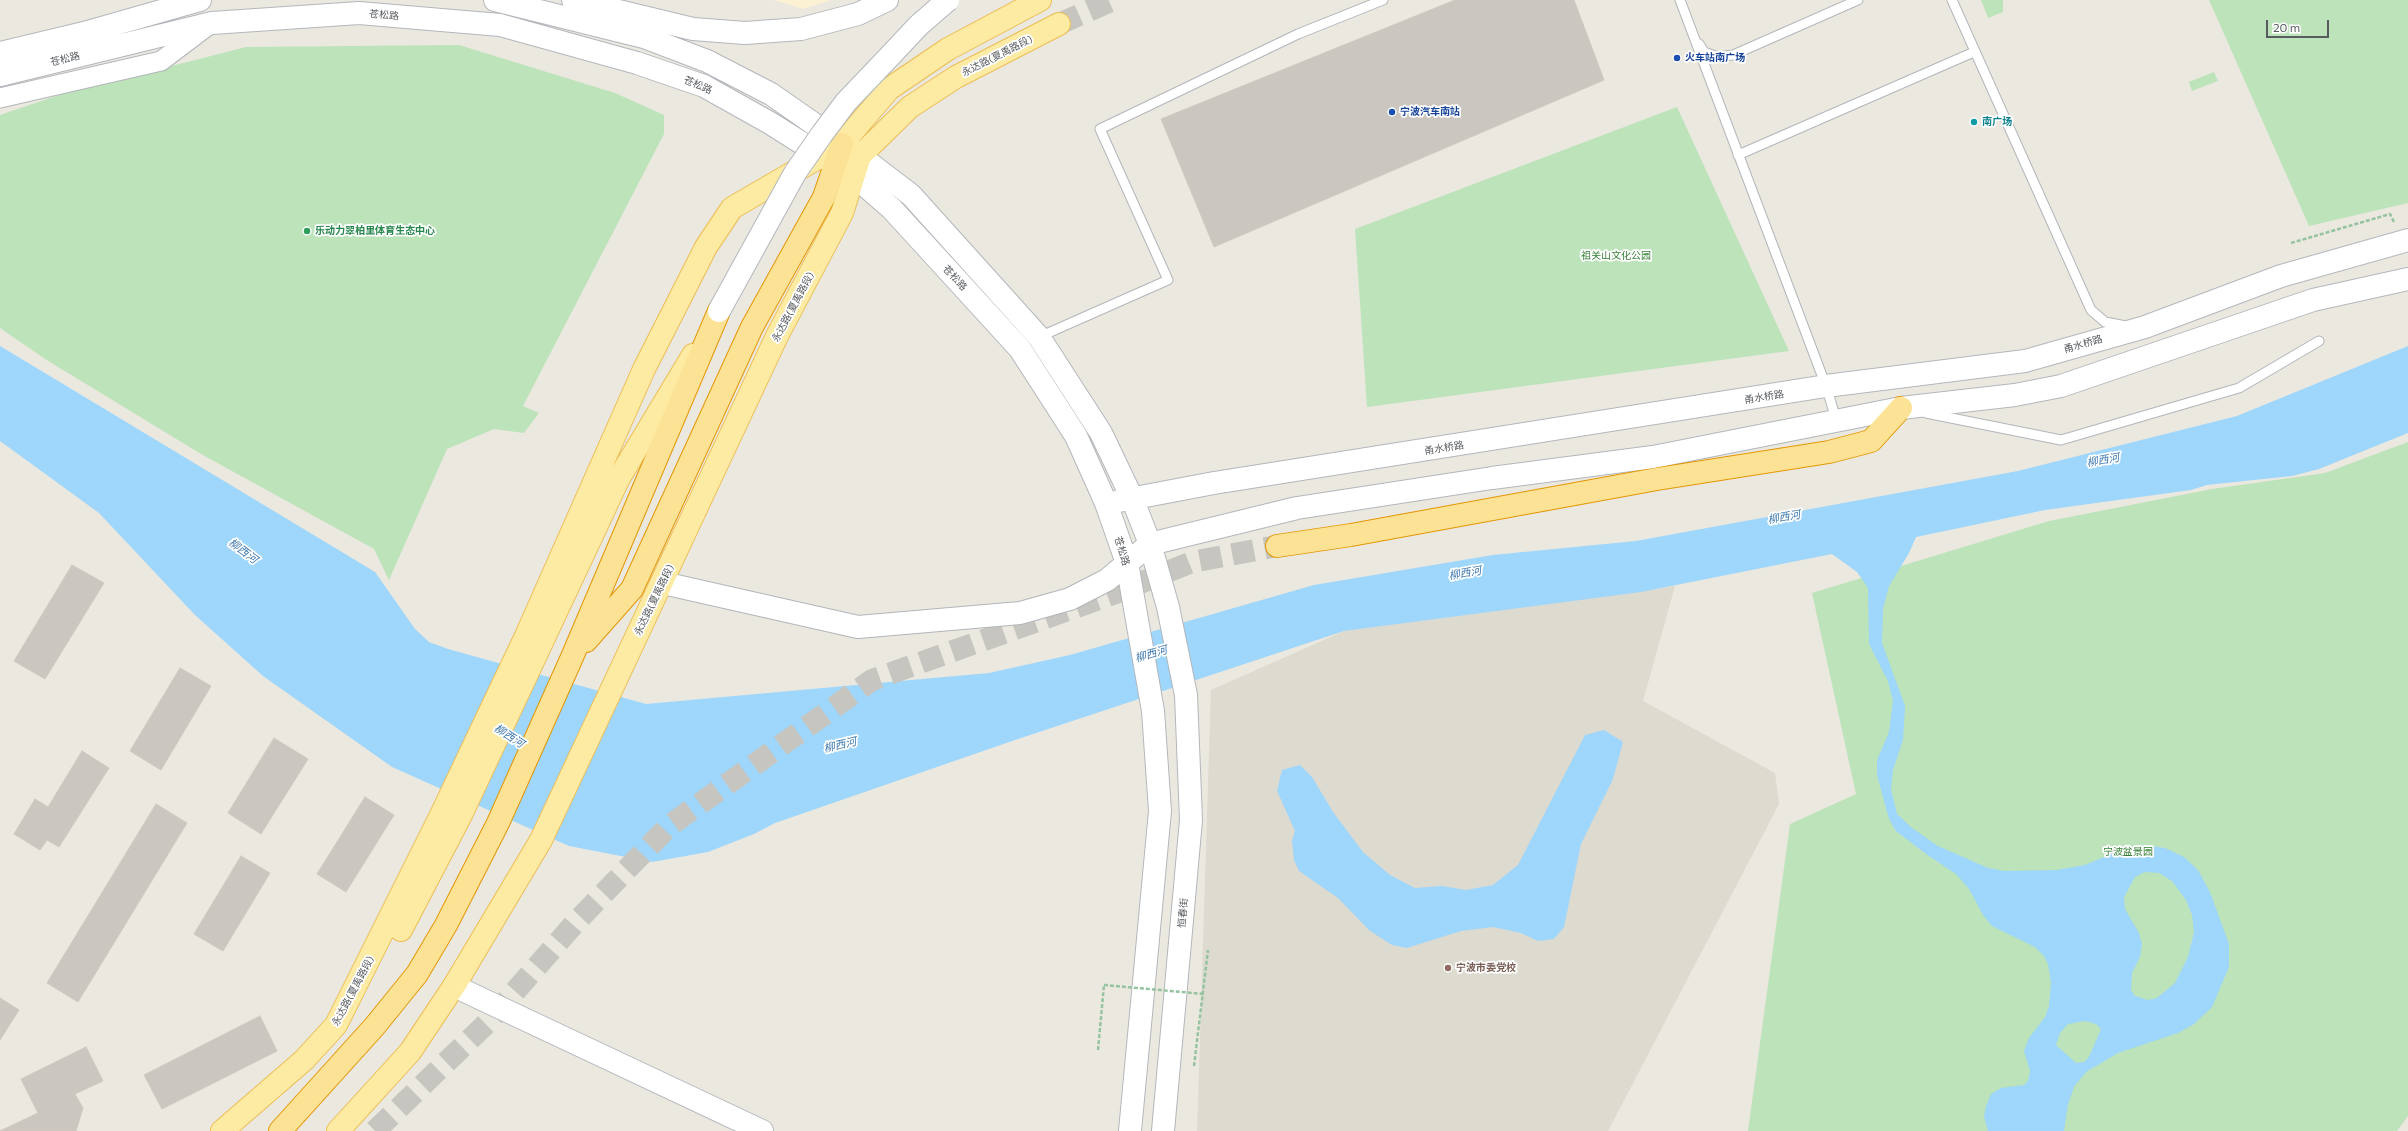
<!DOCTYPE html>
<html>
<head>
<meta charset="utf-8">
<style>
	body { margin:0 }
	#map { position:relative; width:2408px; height:1131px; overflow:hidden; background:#ebe8df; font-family:Commissioner,sans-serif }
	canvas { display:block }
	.scale { position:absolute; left:2266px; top:20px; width:63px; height:18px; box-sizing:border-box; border:2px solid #585c60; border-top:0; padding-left:5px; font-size:12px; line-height:14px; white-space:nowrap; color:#585c60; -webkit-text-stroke:3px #fff; paint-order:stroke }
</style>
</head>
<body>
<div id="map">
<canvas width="2408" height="1131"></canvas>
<div class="scale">20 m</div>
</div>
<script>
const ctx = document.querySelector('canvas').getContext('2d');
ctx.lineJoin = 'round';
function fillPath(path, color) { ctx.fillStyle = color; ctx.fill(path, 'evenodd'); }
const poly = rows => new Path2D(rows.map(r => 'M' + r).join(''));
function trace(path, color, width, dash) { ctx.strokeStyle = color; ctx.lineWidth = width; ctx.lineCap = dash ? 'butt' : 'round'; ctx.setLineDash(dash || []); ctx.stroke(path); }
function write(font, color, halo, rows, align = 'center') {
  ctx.font = font + ' Commissioner,"Noto Sans SC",sans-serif'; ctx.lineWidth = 3.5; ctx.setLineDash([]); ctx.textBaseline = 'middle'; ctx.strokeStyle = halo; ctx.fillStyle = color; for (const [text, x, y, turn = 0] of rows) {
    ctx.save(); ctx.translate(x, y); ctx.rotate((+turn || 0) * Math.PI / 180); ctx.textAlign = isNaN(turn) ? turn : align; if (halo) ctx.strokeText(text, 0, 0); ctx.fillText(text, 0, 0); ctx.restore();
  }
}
fillPath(poly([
	[774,0,831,0,803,9]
]), '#fcf1d3');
fillPath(poly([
	[1675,586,1643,701,1775,773,1779,804,1608,1131,1197,1131,1211,690,1344,631]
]), '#dddad0');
fillPath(poly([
	[1981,0,2003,0,2003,12,1988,18],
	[2209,0,2408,0,2408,203,2309,226],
	[459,45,615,93,664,115,664,134,523,406,539,413,524,433,494,429,447,449,389,580,374,549,201,454,45,359,0,328,0,115,62,94,246,47],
	[2214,72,2218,81,2192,91,2189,82],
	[1677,107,1789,351,1367,407,1355,229],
	[2408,442,2408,1116,2397,1131,1748,1131,1790,824,1856,794,1812,593,2049,521,2212,489,2325,473]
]), '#bde3bb');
fillPath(poly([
	[0,346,375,572,415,629,429,642,448,649,646,704,989,673,1070,655,1314,585,1493,555,1636,541,2018,471,2237,416,2408,346,2408,433,2319,469,2292,476,2207,485,2191,490,2045,510,1916,537,1909,553,1889,586,1883,609,1882,643,1905,706,1903,740,1893,770,1891,789,1897,814,1912,828,1938,846,1988,868,2005,871,2056,870,2085,865,2123,849,2144,845,2165,848,2184,857,2198,870,2210,892,2229,944,2229,967,2212,1007,2194,1024,2178,1033,2118,1053,2086,1072,2074,1087,2068,1104,2064,1131,1988,1131,1984,1117,1986,1106,1991,1094,2001,1088,2024,1085,2028,1081,2030,1071,2024,1051,2029,1038,2045,1017,2049,1006,2051,983,2048,964,2044,956,2035,947,1992,926,1983,915,1969,889,1956,874,1926,854,1896,831,1889,819,1877,775,1877,760,1889,732,1893,701,1888,681,1869,644,1868,588,1857,572,1832,554,1641,592,1344,631,1015,740,775,823,754,834,708,852,652,862,569,846,392,767,263,676,195,615,99,513,0,441],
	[2145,872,2159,873,2172,881,2186,900,2192,915,2194,932,2188,957,2175,983,2157,998,2148,1000,2135,996,2131,990,2132,973,2140,957,2142,944,2139,933,2125,909,2124,897,2135,877],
	[2085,1021,2096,1024,2101,1029,2089,1057,2084,1062,2076,1063,2056,1045,2060,1033,2068,1024],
	[1604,730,1623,742,1613,779,1581,844,1564,927,1554,939,1538,941,1521,933,1493,927,1461,931,1407,948,1392,945,1370,931,1338,898,1299,871,1294,860,1292,841,1295,831,1277,791,1282,770,1300,765,1312,777,1333,812,1363,852,1390,875,1415,888,1442,886,1466,890,1493,885,1518,865,1585,735]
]), '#9ed6fc');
const building = poly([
	[1455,0,1574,0,1604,80,1214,247,1161,119,1455,0],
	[72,565,104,583,45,679,14,661,72,565],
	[180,668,211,686,161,770,130,751,180,668],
	[274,738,308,759,261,834,228,813,274,738],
	[82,751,109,768,59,847,47,840,40,850,14,834,35,799,48,807,82,751],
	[365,797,394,815,346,892,317,874,365,797],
	[156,804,187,823,78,1002,47,983,156,804],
	[241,856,270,873,223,951,194,934,241,856],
	[0,998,19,1010,0,1040,0,998],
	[260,1016,277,1051,162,1109,144,1075,260,1016],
	[86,1047,103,1081,75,1094,83,1108,76,1131,0,1131,38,1113,21,1079,86,1047]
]);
fillPath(building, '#cbc6c0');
trace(building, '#cfc9be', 1);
trace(poly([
	[1059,24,1113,0]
]), '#c6c5bf', 22, [22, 11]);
trace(poly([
	[375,1131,489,1021,575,923,669,826,872,680,1113,594,1192,562,1277,546]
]), '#c6c5bf', 22, [22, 11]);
const service = poly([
	[1680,0,1826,386,1836,419],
	[1952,0,2091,310,2105,322,2126,326],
	[1699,44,1704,52,1718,57,1733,55,1858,0],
	[1738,155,1974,52],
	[1039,337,1168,280,1100,129,1298,34,1383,0],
	[1926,413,2061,440,2239,388,2319,341]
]);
const minor = poly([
	[0,98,161,61,210,24]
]);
const tertiary = poly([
	[663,583,858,627,1020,613,1070,599,1107,580,1150,544]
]);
const secondary = poly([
	[495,0,644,37,707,61,771,94,860,156,911,195,1039,337,1101,433,1132,498,1150,544,1168,607,1186,695,1191,820,1163,1131],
	[573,0,693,29,745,33,801,29,858,14,887,0],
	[0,53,84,33,200,0],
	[0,75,212,23,359,13,500,25,637,63,704,86,770,123,854,176,892,209,1020,349,1076,436,1106,503,1127,563,1153,711,1160,811,1130,1131],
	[1119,501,1214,483,1826,386,2025,361,2145,327,2281,276,2408,240],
	[1150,544,1297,508,1492,478,1653,457,1901,408,2015,395,2061,386,2313,300,2408,279],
	[454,986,762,1131]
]);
const primary = poly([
	[401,930,460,817,619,478,693,355],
	[222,1131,304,1060,336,1025,440,817,525,638,644,369,706,247,732,208,842,144,889,89,948,49,1040,0],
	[338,1131,410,1052,454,986,541,840,777,336,842,213,860,156,910,107,956,77,1059,24]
]);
const trunk = poly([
	[1277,546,1351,535,1657,479,1829,452,1871,441,1901,408],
	[586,641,632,589,752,327,824,197,842,144],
	[280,1131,374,1027,417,974,446,925,498,823,573,655,719,311]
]);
trace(service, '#b2b6ba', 11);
trace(minor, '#b2b6ba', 21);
trace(tertiary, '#b2b6ba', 24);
trace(secondary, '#b3b7bc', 24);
trace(primary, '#edbd56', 24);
trace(trunk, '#e49706', 24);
trace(poly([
	[2291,243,2390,214,2394,222],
	[1098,1050,1104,985],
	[1194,1066,1208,950]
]), '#95c3a0', 2.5, [4, 2]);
trace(service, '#fff', 9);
trace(minor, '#fff', 19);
trace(tertiary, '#fff', 22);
trace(secondary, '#fff', 22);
trace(primary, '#fdeba3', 22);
trace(trunk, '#fce295', 22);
const secondaryBridge = poly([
	[719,311,795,173,822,134,846,102,888,58,919,25,948,0]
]);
trace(secondaryBridge, '#b3b7bc', 24, []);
trace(poly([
	[1104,985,1204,994]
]), '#95c3a0', 2.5, [4, 2]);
trace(secondaryBridge, '#fff', 22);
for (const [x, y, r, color] of [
	[1677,58,4,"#1a4fb4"],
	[1392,112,4,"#1a4fb4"],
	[1974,122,4,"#0f9aa8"],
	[307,231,4,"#2e9e5b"],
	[1448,968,4,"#8d6e63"]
]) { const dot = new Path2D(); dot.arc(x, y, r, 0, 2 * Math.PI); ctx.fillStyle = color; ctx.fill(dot); trace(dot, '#fff', 1.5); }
write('10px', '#585c60', '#fff', [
	["苍松路",384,15,5],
	["永达路(夏禹路段)",997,56,-27],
	["苍松路",65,59,-14],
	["苍松路",698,85,23],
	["苍松路",955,278,47],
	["永达路(夏禹路段)",793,307,-62],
	["甬水桥路",2083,344,-16],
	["甬水桥路",1764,397,-9],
	["甬水桥路",1444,448,-9],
	["苍松路",1122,551,73],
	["永达路(夏禹路段)",654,600,-64],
	["恒春街",1183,913,-85],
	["永达路(夏禹路段)",353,991,-62]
]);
write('bold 10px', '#164399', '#fff', [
	["火车站南广场",1685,58],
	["宁波汽车南站",1400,112]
], 'left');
write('bold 10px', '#0d838f', '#fff', [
	["南广场",1982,122]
], 'left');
write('bold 10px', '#27864d', '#fff', [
	["乐动力翠柏里体育生态中心",315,231]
], 'left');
write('10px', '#368137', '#fff', [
	["祖关山文化公园",1616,256],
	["宁波盆景园",2128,852]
]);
write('bold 10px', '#785e54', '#fff', [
	["宁波市委党校",1456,968]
], 'left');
write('italic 11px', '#3d78ad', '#fff', [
	["柳西河",2103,460,-10],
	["柳西河",1784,517,-10],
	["柳西河",243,551,37],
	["柳西河",1465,573,-10],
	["柳西河",1151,654,-16],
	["柳西河",509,736,33],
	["柳西河",840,745,-13]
]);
</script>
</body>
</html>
